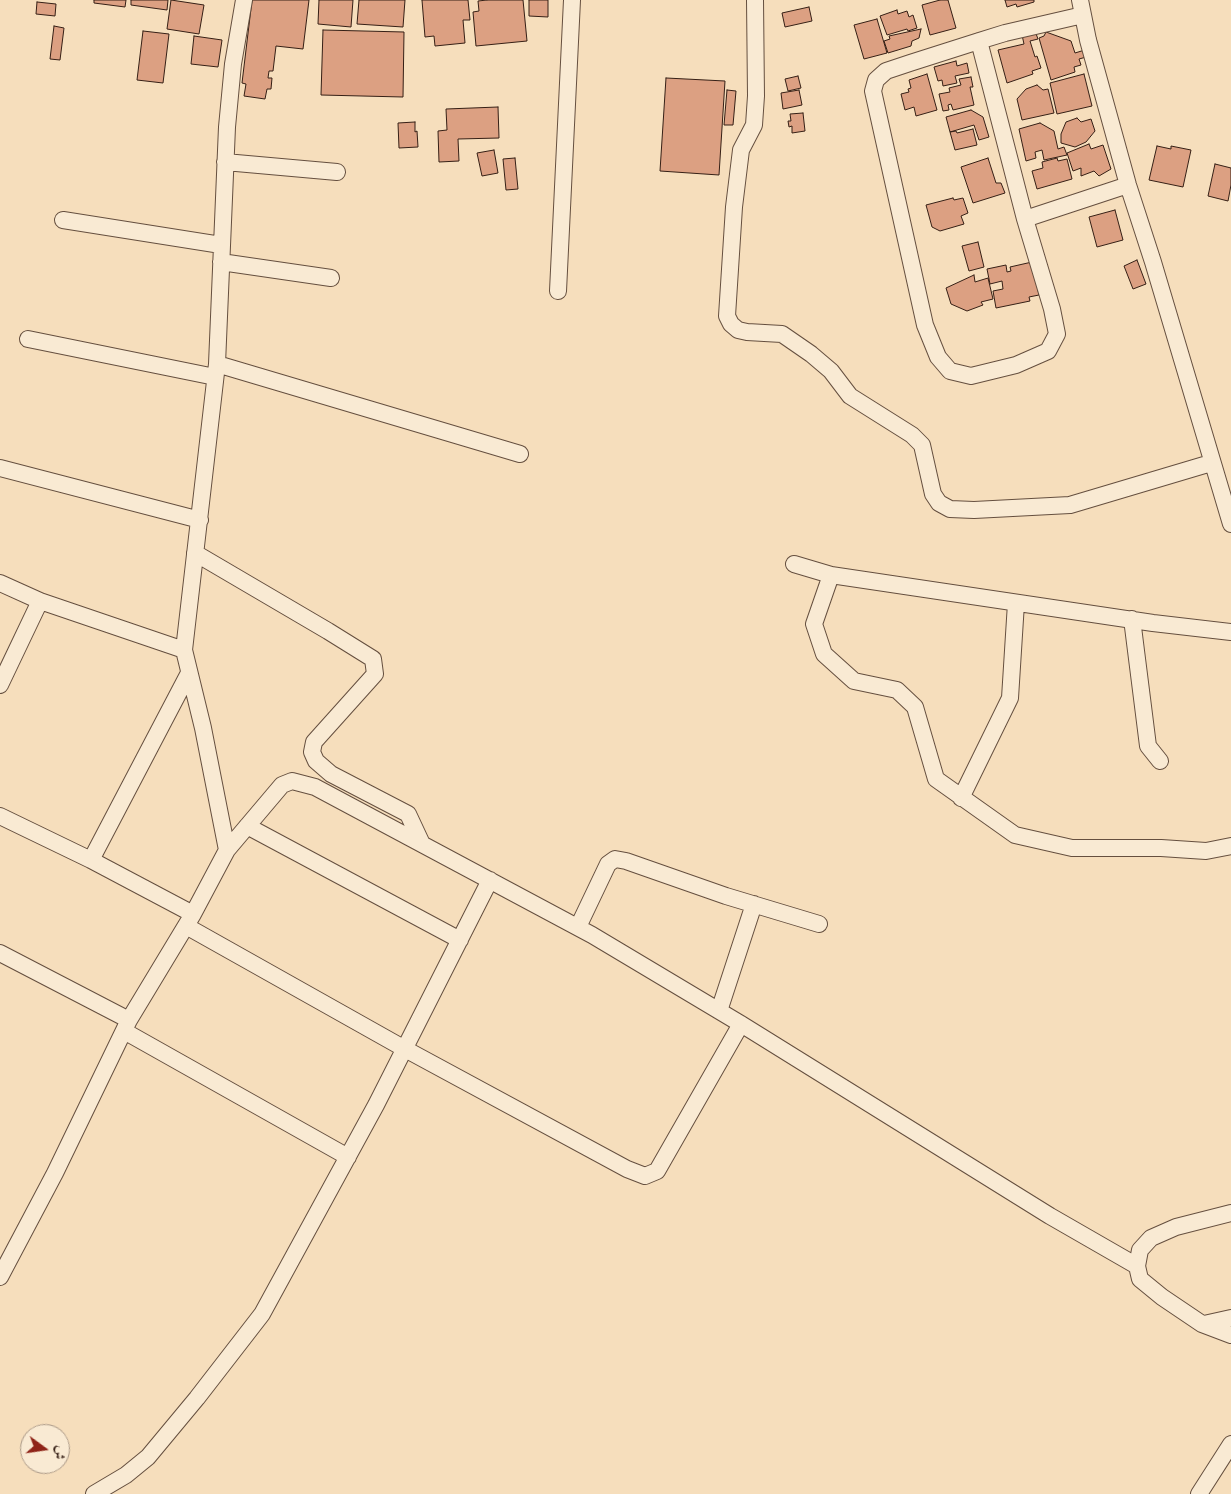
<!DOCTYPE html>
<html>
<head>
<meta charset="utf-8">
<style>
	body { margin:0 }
	#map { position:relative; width:1231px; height:1494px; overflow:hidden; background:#f6debc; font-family:"Sorts Mill Goudy",Amiri,serif }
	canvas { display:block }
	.north { position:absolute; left:20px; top:1424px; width:50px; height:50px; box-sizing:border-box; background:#f9ead3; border:1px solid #ab9987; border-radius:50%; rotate:104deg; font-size:14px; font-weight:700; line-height:20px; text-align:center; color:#351f15 }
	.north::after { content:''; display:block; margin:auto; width:18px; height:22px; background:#8f2418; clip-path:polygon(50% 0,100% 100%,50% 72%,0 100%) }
</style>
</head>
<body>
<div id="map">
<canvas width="1231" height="1494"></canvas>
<div class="north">ش</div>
</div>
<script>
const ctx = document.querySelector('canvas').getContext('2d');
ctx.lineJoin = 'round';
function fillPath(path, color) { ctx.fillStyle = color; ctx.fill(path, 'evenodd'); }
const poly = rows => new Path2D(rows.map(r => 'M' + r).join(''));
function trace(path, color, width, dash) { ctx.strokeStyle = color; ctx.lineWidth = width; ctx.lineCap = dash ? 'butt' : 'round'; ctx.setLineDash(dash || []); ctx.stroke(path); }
const building = poly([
	[94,0,126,0,125,7,94,3,94,0],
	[131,0,168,0,167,10,131,5,131,0],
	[171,0,204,5,199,34,167,29,171,0],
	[252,0,309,0,303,49,276,46,273,71,269,71,268,78,272,78,271,89,267,89,265,99,244,96,246,84,242,83,252,0],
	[319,0,353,0,351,27,318,24,319,0],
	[359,0,405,0,403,27,357,24,359,0],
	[422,0,468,0,470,20,463,20,465,43,435,46,434,36,425,37,422,0],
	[487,0,523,0,527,41,476,46,473,12,479,11,478,1,487,0],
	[529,0,548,0,548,17,529,16,529,0],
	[940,0,948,0,956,28,930,35,922,5,940,0],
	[1005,0,1034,0,1034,2,1017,7,1016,4,1007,7,1005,0],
	[37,2,56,4,55,16,36,14,37,2],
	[809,7,812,21,785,27,782,13,809,7],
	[897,10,898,14,907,11,909,17,913,15,917,28,908,31,907,29,887,35,880,16,897,10],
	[877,19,887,53,864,59,854,25,877,19],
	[54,26,64,28,60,60,50,59,54,26],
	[921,29,919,38,912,41,911,46,888,53,884,41,890,39,889,36,921,29],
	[323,30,404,32,403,97,321,95,323,30],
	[143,31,169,34,163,83,137,80,143,31],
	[1035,31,1038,39,1030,41,1035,57,1037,56,1041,68,1032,71,1033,74,1007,83,998,50,1024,44,1022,35,1035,31],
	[1046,32,1071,41,1075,53,1088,49,1090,56,1079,59,1081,65,1074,67,1075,72,1051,80,1039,38,1044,36,1046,32],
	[194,36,222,40,218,67,191,64,194,36],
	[956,61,957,66,967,63,969,73,955,76,957,83,943,86,942,80,938,81,934,67,956,61],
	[927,74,937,110,916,116,914,107,905,110,901,94,909,92,908,89,911,88,909,80,927,74],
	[1084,74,1092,106,1057,114,1050,83,1084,74],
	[798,76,801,88,788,91,785,79,798,76],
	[971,77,973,87,970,87,974,105,953,110,951,104,948,105,949,110,943,111,939,94,950,92,949,88,961,85,959,79,971,77],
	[666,78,725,81,719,175,660,171,666,78],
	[1037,85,1043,90,1048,89,1054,113,1022,120,1017,99,1026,89,1037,85],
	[727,90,736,91,733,125,724,125,727,90],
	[799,90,802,105,783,109,781,93,799,90],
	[498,107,499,138,458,139,459,161,439,162,438,131,447,130,446,109,498,107],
	[971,110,983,117,989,137,979,140,974,125,950,132,946,117,971,110],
	[803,113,805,131,792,133,792,126,789,127,788,121,791,121,790,114,803,113],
	[1077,118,1081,122,1091,119,1095,131,1086,142,1075,147,1061,143,1061,134,1066,122,1077,118],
	[415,122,415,132,417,131,418,147,399,148,398,123,415,122],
	[1040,123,1054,131,1058,149,1064,147,1067,155,1044,160,1042,150,1035,152,1036,158,1026,161,1019,129,1040,123],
	[973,129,977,145,955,150,950,132,956,131,957,133,973,129],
	[1089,144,1091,149,1103,145,1111,169,1099,176,1094,171,1081,176,1081,168,1073,171,1067,153,1089,144],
	[1157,146,1171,149,1171,146,1191,150,1183,187,1149,180,1157,146],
	[494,150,498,173,482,176,477,153,494,150],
	[515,158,518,189,506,190,503,159,515,158],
	[988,158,996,183,1001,183,1005,193,973,203,961,167,988,158],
	[1057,158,1058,161,1067,159,1072,179,1037,189,1032,171,1043,168,1042,162,1057,158],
	[1215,164,1231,168,1231,185,1228,201,1208,196,1215,164],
	[953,198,954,200,963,198,968,213,961,216,964,224,940,231,932,227,926,205,953,198],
	[1115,210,1123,240,1097,247,1089,217,1115,210],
	[978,242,984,267,969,271,962,246,978,242],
	[1137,260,1146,284,1133,289,1124,266,1137,260],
	[1032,262,1039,295,1029,297,1030,301,996,308,993,291,1003,289,1002,281,990,284,987,269,1006,265,1007,272,1011,271,1010,267,1032,262],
	[974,275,975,282,988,278,993,299,981,302,983,305,967,311,951,304,946,288,974,275]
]);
fillPath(building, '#dca082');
trace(building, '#351f15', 1);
const minor = poly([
	[755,0,756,96,754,125,741,150,734,207,727,316,731,324,738,330,747,332,782,334,811,354,831,371,850,396,912,435,922,445,933,494,939,503,950,509,974,510,1070,505,1211,463],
	[1080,0,1088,40,1128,185,1153,262,1231,524],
	[979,41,1025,219,1052,309,1057,334,1048,351,1016,365,971,376,950,371,938,357,925,325,873,91,876,80,886,71,910,63,979,41,1005,33,1083,15],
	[225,162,337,172],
	[1025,219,1128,185],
	[63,220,221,245],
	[221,262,331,278],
	[558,291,572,0],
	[28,339,215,377],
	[217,364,520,454],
	[0,468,200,520],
	[195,553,328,631,373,659,375,674,314,742,312,752,316,761,331,774,408,814,422,844],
	[794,564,831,575,1153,623,1231,632],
	[831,575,814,624,824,654,854,681,897,690,915,707,936,779,1015,835,1072,848,1161,848,1206,851,1231,846],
	[0,583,40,601,184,650],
	[1132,619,1148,746,1160,761],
	[0,685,40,601],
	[961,798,1010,698,1016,603],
	[0,816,91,860,193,914],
	[247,826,460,940],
	[227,850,203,728,184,650,217,364,227,127,233,64,244,0],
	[91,860,189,673],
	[186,926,405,1049,627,1169,645,1176,657,1171,741,1024],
	[578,927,608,864,615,859,626,861,726,896,819,924],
	[0,953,129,1020],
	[719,1011,754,904],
	[124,1031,348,1157],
	[1231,1213,1176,1227,1151,1238,1140,1250,1137,1266,1140,1279,1162,1297,1202,1324,1231,1335],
	[0,1277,55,1173,129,1020,193,914,227,850,282,785,292,781,315,787,592,935,741,1024,1050,1216,1137,1266],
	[1204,1324,1231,1318],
	[94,1494,126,1475,148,1457,197,1398,262,1314,376,1105,490,880],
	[1199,1494,1231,1444]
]);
trace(minor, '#654f3f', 18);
trace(minor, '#f9ead3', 16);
</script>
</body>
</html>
